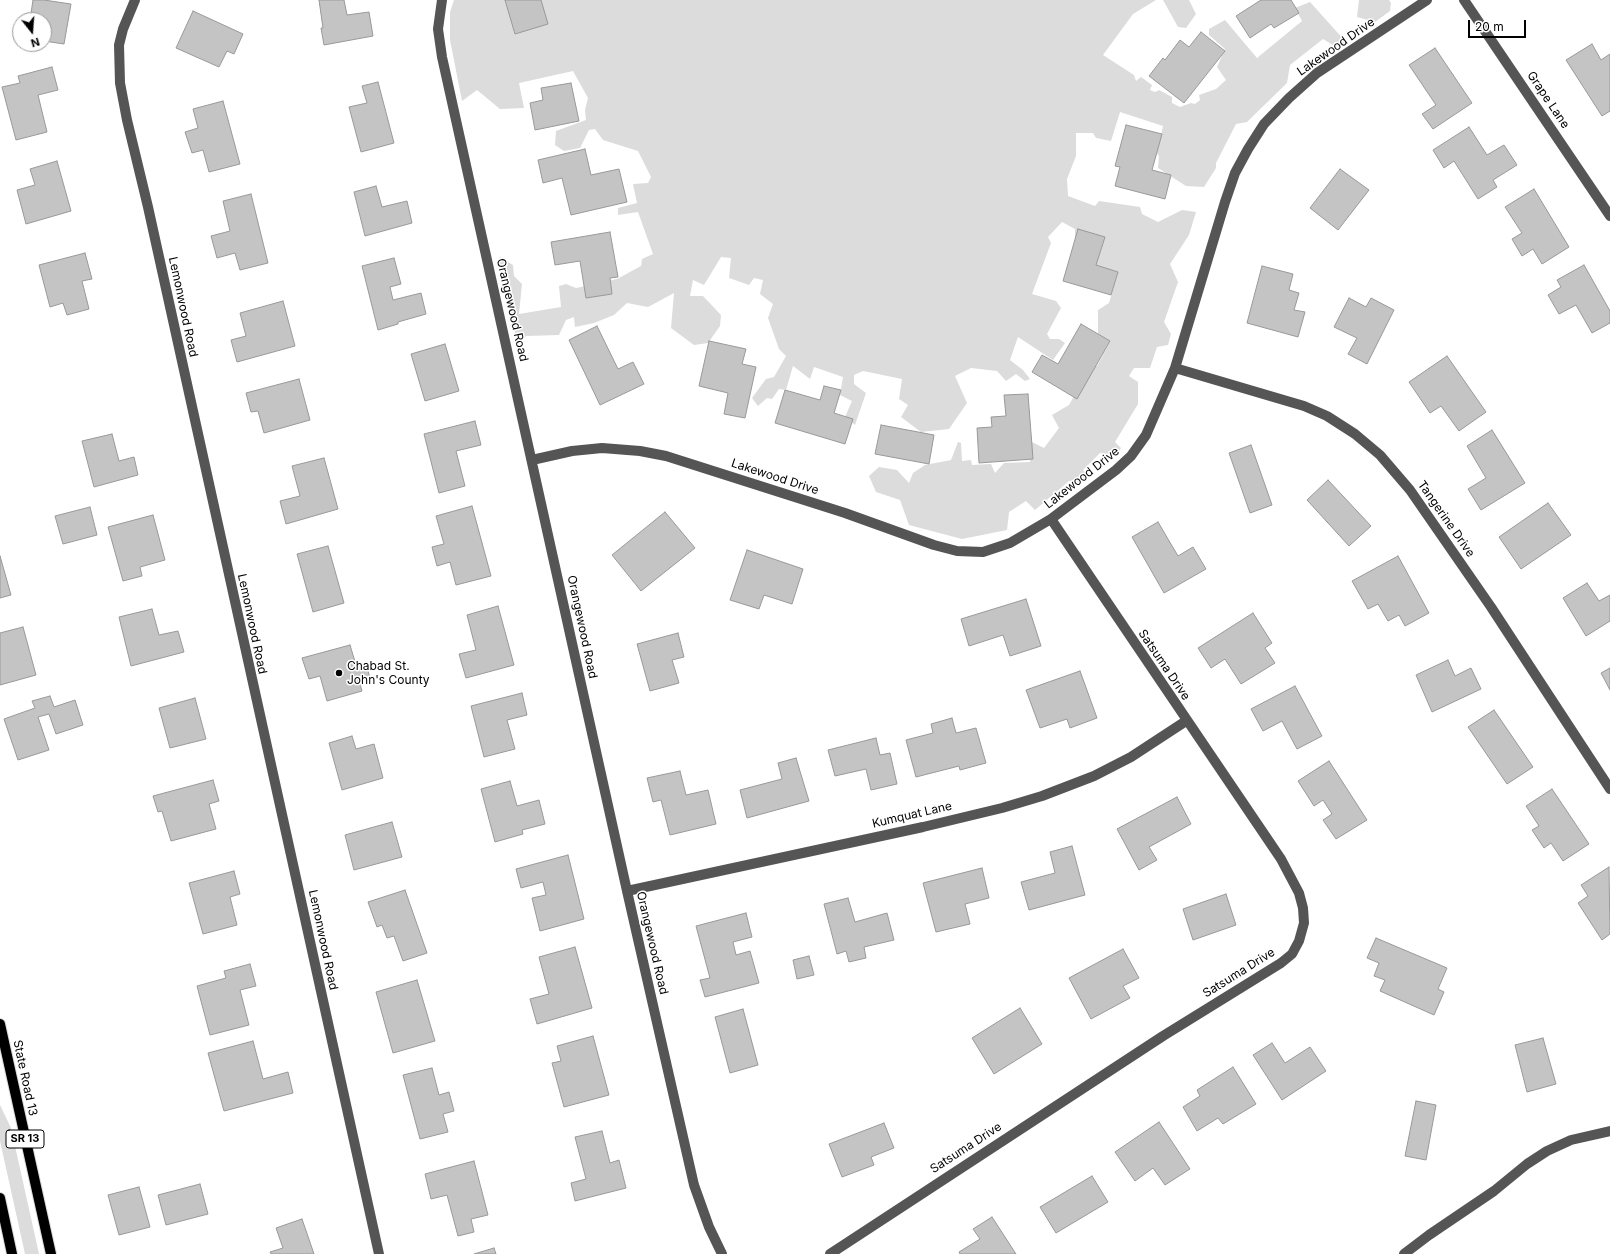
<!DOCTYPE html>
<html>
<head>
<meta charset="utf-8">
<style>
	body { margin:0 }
	#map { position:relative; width:1610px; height:1254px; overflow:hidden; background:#fff; font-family:Inter,sans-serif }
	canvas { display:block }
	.north { position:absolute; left:12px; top:12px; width:40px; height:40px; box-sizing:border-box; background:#fff; border:1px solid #999; border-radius:50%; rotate:163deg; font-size:11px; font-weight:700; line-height:16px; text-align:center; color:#000 }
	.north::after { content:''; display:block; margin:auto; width:14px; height:18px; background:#000; clip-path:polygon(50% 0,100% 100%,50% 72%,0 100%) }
	.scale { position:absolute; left:1468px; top:20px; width:58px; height:18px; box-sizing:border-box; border:2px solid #000; border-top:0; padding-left:5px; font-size:12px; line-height:14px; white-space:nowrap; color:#000; -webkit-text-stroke:3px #fff; paint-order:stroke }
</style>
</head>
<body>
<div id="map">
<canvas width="1610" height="1254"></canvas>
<div class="north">N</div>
<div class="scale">20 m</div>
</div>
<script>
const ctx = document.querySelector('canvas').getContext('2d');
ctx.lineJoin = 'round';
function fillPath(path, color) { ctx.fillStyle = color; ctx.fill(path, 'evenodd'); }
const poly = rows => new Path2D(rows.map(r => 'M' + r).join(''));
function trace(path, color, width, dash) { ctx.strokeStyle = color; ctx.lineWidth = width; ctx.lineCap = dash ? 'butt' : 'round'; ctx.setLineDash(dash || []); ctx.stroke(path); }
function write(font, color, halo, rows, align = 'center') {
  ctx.font = font + ' Inter,sans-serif'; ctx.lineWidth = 3; ctx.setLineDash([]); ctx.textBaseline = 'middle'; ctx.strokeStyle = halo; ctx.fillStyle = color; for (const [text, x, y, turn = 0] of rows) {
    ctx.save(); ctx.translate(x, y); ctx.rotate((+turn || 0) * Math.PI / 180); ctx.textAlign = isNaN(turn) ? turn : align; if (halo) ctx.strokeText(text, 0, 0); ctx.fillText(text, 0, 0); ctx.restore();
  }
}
fillPath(poly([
	[454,0,1156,0,1133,14,1103,55,1134,75,1136,81,1141,77,1152,85,1150,90,1155,92,1159,90,1172,97,1172,103,1180,107,1191,103,1195,104,1200,100,1199,95,1216,89,1226,80,1217,67,1225,49,1209,35,1209,29,1225,20,1257,58,1302,21,1295,8,1310,2,1346,42,1336,47,1323,39,1290,65,1287,83,1247,122,1236,124,1216,163,1216,168,1204,187,1186,186,1158,168,1159,156,1157,153,1163,126,1120,112,1111,141,1096,138,1093,133,1076,133,1076,156,1067,179,1068,196,1095,206,1099,201,1140,207,1142,214,1158,222,1182,210,1196,212,1189,235,1170,264,1178,282,1164,322,1171,334,1168,345,1157,347,1150,368,1134,368,1129,376,1138,382,1138,404,1115,442,1121,448,1117,455,1100,453,1083,470,1088,476,1079,483,1069,481,1035,510,1026,501,1009,512,1007,530,962,539,909,525,900,500,876,492,869,476,879,467,897,470,909,483,913,473,925,465,951,460,958,442,961,443,962,461,971,460,972,465,991,464,995,473,1004,463,1030,462,1030,441,1044,448,1059,428,1052,415,1069,405,1091,365,1097,366,1110,342,1098,334,1098,310,1109,303,1118,272,1095,266,1075,245,1075,229,1062,222,1048,237,1051,243,1032,294,1056,301,1061,308,1047,334,1050,339,1059,339,1065,343,1053,360,1018,337,1010,360,1023,370,1030,379,1025,381,1016,374,1006,381,997,371,971,368,955,376,967,403,949,429,921,432,901,417,908,405,899,399,902,379,863,371,854,375,854,384,866,393,855,425,845,417,852,401,840,395,843,377,814,367,810,379,793,366,786,390,779,389,772,399,767,398,758,406,752,398,766,379,774,377,786,356,779,349,768,318,773,304,760,294,763,280,754,278,749,285,729,278,731,258,721,257,704,285,693,280,690,296,703,296,721,315,720,326,708,343,694,345,671,328,674,293,648,307,627,303,614,315,594,323,575,327,574,317,566,320,559,335,526,336,518,345,498,261,500,257,513,265,514,276,522,284,519,314,561,307,559,286,566,284,576,288,617,279,641,266,642,259,653,254,638,212,618,215,618,208,637,203,633,184,648,183,651,177,638,151,603,140,595,129,589,130,580,148,564,151,555,145,556,131,586,120,585,110,588,98,573,71,519,83,524,108,500,109,477,90,462,101,450,40,450,12],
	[1163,0,1189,0,1196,14,1186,28,1178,27],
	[1359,0,1389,0,1391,3,1390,11,1375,22,1357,17],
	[0,1105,11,1128,39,1254,25,1254,0,1141]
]), '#dcdcdc');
const building = poly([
	[33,0,44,0,71,4,64,44,44,41,44,20,30,20,33,0],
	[319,0,344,0,347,15,369,12,373,36,324,45,321,28,323,28,319,0],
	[505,0,541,0,548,24,515,34,505,0],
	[1261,0,1291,0,1299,13,1274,28,1271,24,1250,38,1236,16,1261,0],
	[193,11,243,34,234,54,227,51,219,67,176,48,193,11],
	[1201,32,1225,51,1184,103,1149,76,1163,58,1165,60,1180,40,1189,47,1201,32],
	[1592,44,1601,60,1610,54,1610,111,1602,116,1566,60,1592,44],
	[1435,48,1472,103,1433,129,1422,114,1436,105,1409,65,1435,48],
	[52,67,58,90,38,95,47,132,16,140,2,87,20,83,18,76,52,67],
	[378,82,394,143,361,152,349,107,367,103,362,86,378,82],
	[571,83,579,121,535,130,530,103,543,100,541,88,571,83],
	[223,101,240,164,209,172,203,150,192,153,185,132,198,128,193,109,223,101],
	[1126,125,1162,134,1152,170,1171,175,1165,199,1115,186,1120,167,1115,166,1126,125],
	[1469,127,1487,155,1504,145,1517,165,1493,180,1497,187,1478,199,1454,161,1444,168,1433,150,1469,127],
	[585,149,591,175,619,169,627,202,571,215,562,178,543,183,538,160,585,149],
	[57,161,71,211,26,224,17,190,35,185,30,169,57,161],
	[1340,169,1369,190,1338,230,1310,208,1340,169],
	[376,186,382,207,407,201,412,223,365,236,354,192,376,186],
	[1534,189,1569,247,1542,264,1533,249,1522,256,1512,239,1522,233,1505,207,1534,189],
	[251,194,268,263,240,270,235,253,217,258,211,236,230,231,223,201,251,194],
	[1078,229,1105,237,1096,265,1118,272,1111,295,1063,281,1078,229],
	[610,232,618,277,610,278,612,294,586,298,580,261,555,265,551,242,610,232],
	[85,253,92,279,82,281,89,309,67,315,63,303,50,307,39,265,85,253],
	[394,258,401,284,390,287,393,300,421,293,426,314,398,322,398,324,378,330,362,266,394,258],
	[1584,265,1610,311,1610,323,1592,333,1576,305,1559,314,1548,295,1561,287,1557,280,1584,265],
	[1262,266,1293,274,1289,290,1299,293,1294,310,1305,312,1298,337,1247,323,1262,266],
	[1349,298,1366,307,1371,298,1394,310,1367,364,1348,354,1357,338,1334,327,1349,298],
	[283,301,295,346,237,362,231,340,246,336,240,313,283,301],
	[1081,324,1110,341,1077,399,1032,372,1042,355,1058,364,1081,324],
	[597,326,618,369,633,362,644,384,600,405,569,340,597,326],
	[709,341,746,349,742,364,756,367,745,418,724,414,728,393,699,386,709,341],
	[445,344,459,391,425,401,411,354,445,344],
	[1447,356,1486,412,1459,431,1441,406,1430,413,1409,382,1447,356],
	[299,379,310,420,264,433,258,411,251,412,246,393,299,379],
	[824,386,841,390,834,413,853,419,845,444,775,423,785,390,820,400,824,386],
	[1028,394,1033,459,979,463,977,428,992,427,991,417,1006,416,1004,395,1028,394],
	[475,421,481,445,456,451,465,486,439,493,424,434,475,421],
	[881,425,934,435,929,464,875,454,881,425],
	[1492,430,1525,483,1481,510,1468,489,1486,478,1467,446,1492,430],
	[112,434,119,461,134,457,138,475,94,487,82,441,112,434],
	[1251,445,1272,505,1250,513,1229,453,1251,445],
	[324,458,338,509,286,524,280,501,300,496,292,466,324,458],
	[1328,480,1371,526,1349,546,1307,500,1328,480],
	[1548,503,1571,535,1521,569,1499,537,1548,503],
	[472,506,491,576,456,585,450,562,437,566,432,547,444,544,436,516,472,506],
	[90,507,97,535,63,544,55,516,90,507],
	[665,512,695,548,641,591,612,555,665,512],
	[153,515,165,560,140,567,142,576,123,581,108,527,153,515],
	[1158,522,1178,556,1193,547,1206,569,1164,593,1132,537,1158,522],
	[328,546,344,603,313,612,297,554,328,546],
	[747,550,803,569,792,604,764,595,759,609,730,600,747,550],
	[0,556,11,595,0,598,0,556],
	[1398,556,1429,613,1405,626,1399,615,1388,621,1378,604,1368,609,1352,581,1398,556],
	[1587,583,1599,601,1610,595,1610,621,1586,636,1563,598,1587,583],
	[1026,599,1041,646,1010,656,1003,635,969,646,961,619,1026,599],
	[498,606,514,665,466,678,459,654,476,650,467,615,498,606],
	[152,609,159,635,178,631,184,652,131,666,119,617,152,609],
	[1253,613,1272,643,1265,648,1275,663,1241,684,1225,659,1211,668,1198,648,1253,613],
	[23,627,36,675,0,685,0,633,23,627],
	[678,633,684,657,672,660,679,683,650,691,637,644,678,633],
	[350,645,356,665,366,663,370,678,359,681,362,691,327,701,320,676,309,679,302,658,350,645],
	[1448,660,1455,676,1471,668,1481,689,1432,712,1416,675,1448,660],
	[1610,668,1610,690,1601,673,1610,668],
	[1080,671,1097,718,1070,728,1067,719,1040,728,1026,690,1080,671],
	[1295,686,1322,736,1297,749,1282,721,1263,731,1251,709,1295,686],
	[522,693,527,715,507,720,515,749,484,757,471,706,522,693],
	[50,696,54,707,75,700,83,725,56,734,49,714,38,717,49,750,18,760,4,719,35,708,32,701,50,696],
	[195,698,206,739,170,748,159,708,195,698],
	[1494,710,1533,767,1507,784,1468,727,1494,710],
	[952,718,956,733,976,728,986,763,960,770,959,766,916,777,906,740,933,733,931,724,952,718],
	[352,736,356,749,374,744,383,778,342,790,329,743,352,736],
	[876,738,880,755,890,753,897,784,871,790,866,769,835,776,828,750,876,738],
	[796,758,809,801,747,818,740,790,782,779,778,763,796,758],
	[1329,761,1367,820,1336,839,1323,820,1332,814,1323,800,1314,806,1298,781,1329,761],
	[680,771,686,795,708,790,716,824,670,835,661,800,653,802,647,778,680,771],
	[213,780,219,801,209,804,216,829,171,841,162,811,158,812,153,796,213,780],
	[510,781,517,806,539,800,545,824,522,830,523,834,495,842,481,789,510,781],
	[1552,789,1589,844,1563,861,1551,843,1544,848,1532,830,1539,826,1526,806,1552,789],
	[1177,797,1191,824,1149,847,1157,860,1139,870,1117,829,1177,797],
	[392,822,402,857,354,870,345,835,392,822],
	[1072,846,1085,895,1029,910,1021,882,1055,873,1050,852,1072,846],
	[568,855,584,919,540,931,532,898,546,895,543,882,521,888,516,869,568,855],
	[1609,867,1610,934,1602,940,1578,903,1588,896,1581,885,1609,867],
	[982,868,989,898,965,904,970,924,936,932,923,883,982,868],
	[234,871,240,894,230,897,237,925,203,934,189,883,234,871],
	[405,890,427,953,403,961,394,936,387,938,382,925,377,927,368,902,405,890],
	[1226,894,1236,925,1193,940,1183,909,1226,894],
	[848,898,855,922,887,913,894,940,864,947,866,958,849,962,846,951,837,954,824,904,848,898],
	[746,913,752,937,733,942,736,955,750,951,759,983,705,997,700,980,710,978,696,926,746,913],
	[1376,938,1447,968,1438,989,1444,992,1434,1015,1380,991,1385,980,1374,976,1379,963,1367,958,1376,938],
	[575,947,592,1008,537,1024,530,999,549,994,539,957,575,947],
	[1123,949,1139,978,1123,986,1130,998,1091,1019,1069,978,1123,949],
	[809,956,814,975,797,979,793,960,809,956],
	[250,964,256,986,240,990,249,1025,210,1035,197,986,226,978,224,971,250,964],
	[417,980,435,1041,393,1053,376,992,417,980],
	[1020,1008,1042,1044,994,1074,972,1038,1020,1008],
	[743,1009,758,1065,730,1073,715,1017,743,1009],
	[593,1036,609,1095,564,1107,552,1063,561,1061,557,1046,593,1036],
	[1543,1038,1556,1084,1527,1092,1515,1045,1543,1038],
	[253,1041,263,1079,288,1072,293,1093,224,1111,208,1053,253,1041],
	[1272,1043,1285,1063,1310,1047,1326,1071,1282,1100,1253,1055,1272,1043],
	[1233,1067,1256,1104,1223,1124,1218,1118,1197,1131,1183,1107,1200,1096,1197,1090,1233,1067],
	[432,1068,439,1095,449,1092,454,1111,443,1114,448,1132,420,1139,403,1075,432,1068],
	[1416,1101,1436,1105,1426,1160,1405,1156,1416,1101],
	[1159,1122,1190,1169,1165,1185,1153,1168,1135,1181,1115,1152,1159,1122],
	[884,1123,894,1148,871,1157,874,1165,842,1177,829,1144,884,1123],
	[602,1131,610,1163,619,1160,626,1188,575,1201,571,1183,586,1179,575,1137,602,1131],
	[474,1161,488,1215,471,1219,474,1232,458,1236,447,1195,431,1199,425,1174,474,1161],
	[1092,1176,1108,1202,1056,1233,1040,1207,1092,1176],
	[200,1184,208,1214,166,1225,158,1195,200,1184],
	[139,1187,150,1227,119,1235,108,1195,139,1187],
	[992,1217,1016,1254,960,1254,959,1252,980,1239,973,1229,992,1217],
	[302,1219,314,1254,271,1254,270,1252,283,1248,276,1228,302,1219],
	[494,1248,496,1254,474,1254,494,1248]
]);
fillPath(building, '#c4c4c4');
trace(building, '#999', 1);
const major = poly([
	[0,1024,51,1254],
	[0,1198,12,1254]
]);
trace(major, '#dbdbdb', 12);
trace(poly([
	[135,0,123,29,119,45,120,83,127,120,148,207,379,1254],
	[442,0,438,29,442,57,627,891,694,1185,709,1227,722,1254],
	[1464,0,1610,216],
	[1175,368,1304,406,1327,416,1355,434,1380,455,1410,490,1491,607,1610,789],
	[532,460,572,451,602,448,640,451,666,456,845,513,934,545,957,551,983,552,1010,543,1051,519,1116,470,1131,456,1146,435,1175,368,1225,202,1235,173,1248,149,1264,124,1289,98,1317,73,1427,0],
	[627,891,923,827,1002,808,1042,796,1094,776,1131,757,1186,721],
	[830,1254,1163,1036,1281,963,1292,954,1299,941,1304,923,1303,908,1299,893,1281,859,1051,519],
	[1404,1254,1429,1235,1494,1191,1527,1164,1547,1151,1571,1140,1610,1131]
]), '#555', 10);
trace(major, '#000', 10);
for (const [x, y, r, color] of [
	[339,673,4,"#000"]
]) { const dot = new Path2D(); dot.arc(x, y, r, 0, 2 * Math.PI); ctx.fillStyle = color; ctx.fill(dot); trace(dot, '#fff', 1.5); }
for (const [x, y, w] of [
	[25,1139,38]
]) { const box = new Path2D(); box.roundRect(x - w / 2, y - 9, w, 18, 3); ctx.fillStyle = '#fff'; ctx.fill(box); trace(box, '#000', 1); }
write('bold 11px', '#000', null, [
	["SR 13",25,1139]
]);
write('12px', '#000', '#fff', [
	["Lakewood Drive",1336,47,-35],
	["Grape Lane",1548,100,56],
	["Lemonwood Road",183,307,78],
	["Orangewood Road",512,310,77],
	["Lakewood Drive",775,477,18],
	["Lakewood Drive",1082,478,-38],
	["Tangerine Drive",1446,519,55],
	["Lemonwood Road",252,624,78],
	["Orangewood Road",582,627,78],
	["Satsuma Drive",1164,665,56],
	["Kumquat Lane",912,815,-13],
	["Lemonwood Road",323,940,78],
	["Orangewood Road",652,943,77],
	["Satsuma Drive",1239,973,-32],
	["State Road 13",25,1078,78],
	["Satsuma Drive",966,1148,-33]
]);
write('12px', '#000', '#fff', [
	["Chabad St.",347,666],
	["John's County",347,680]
], 'left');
</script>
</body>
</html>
